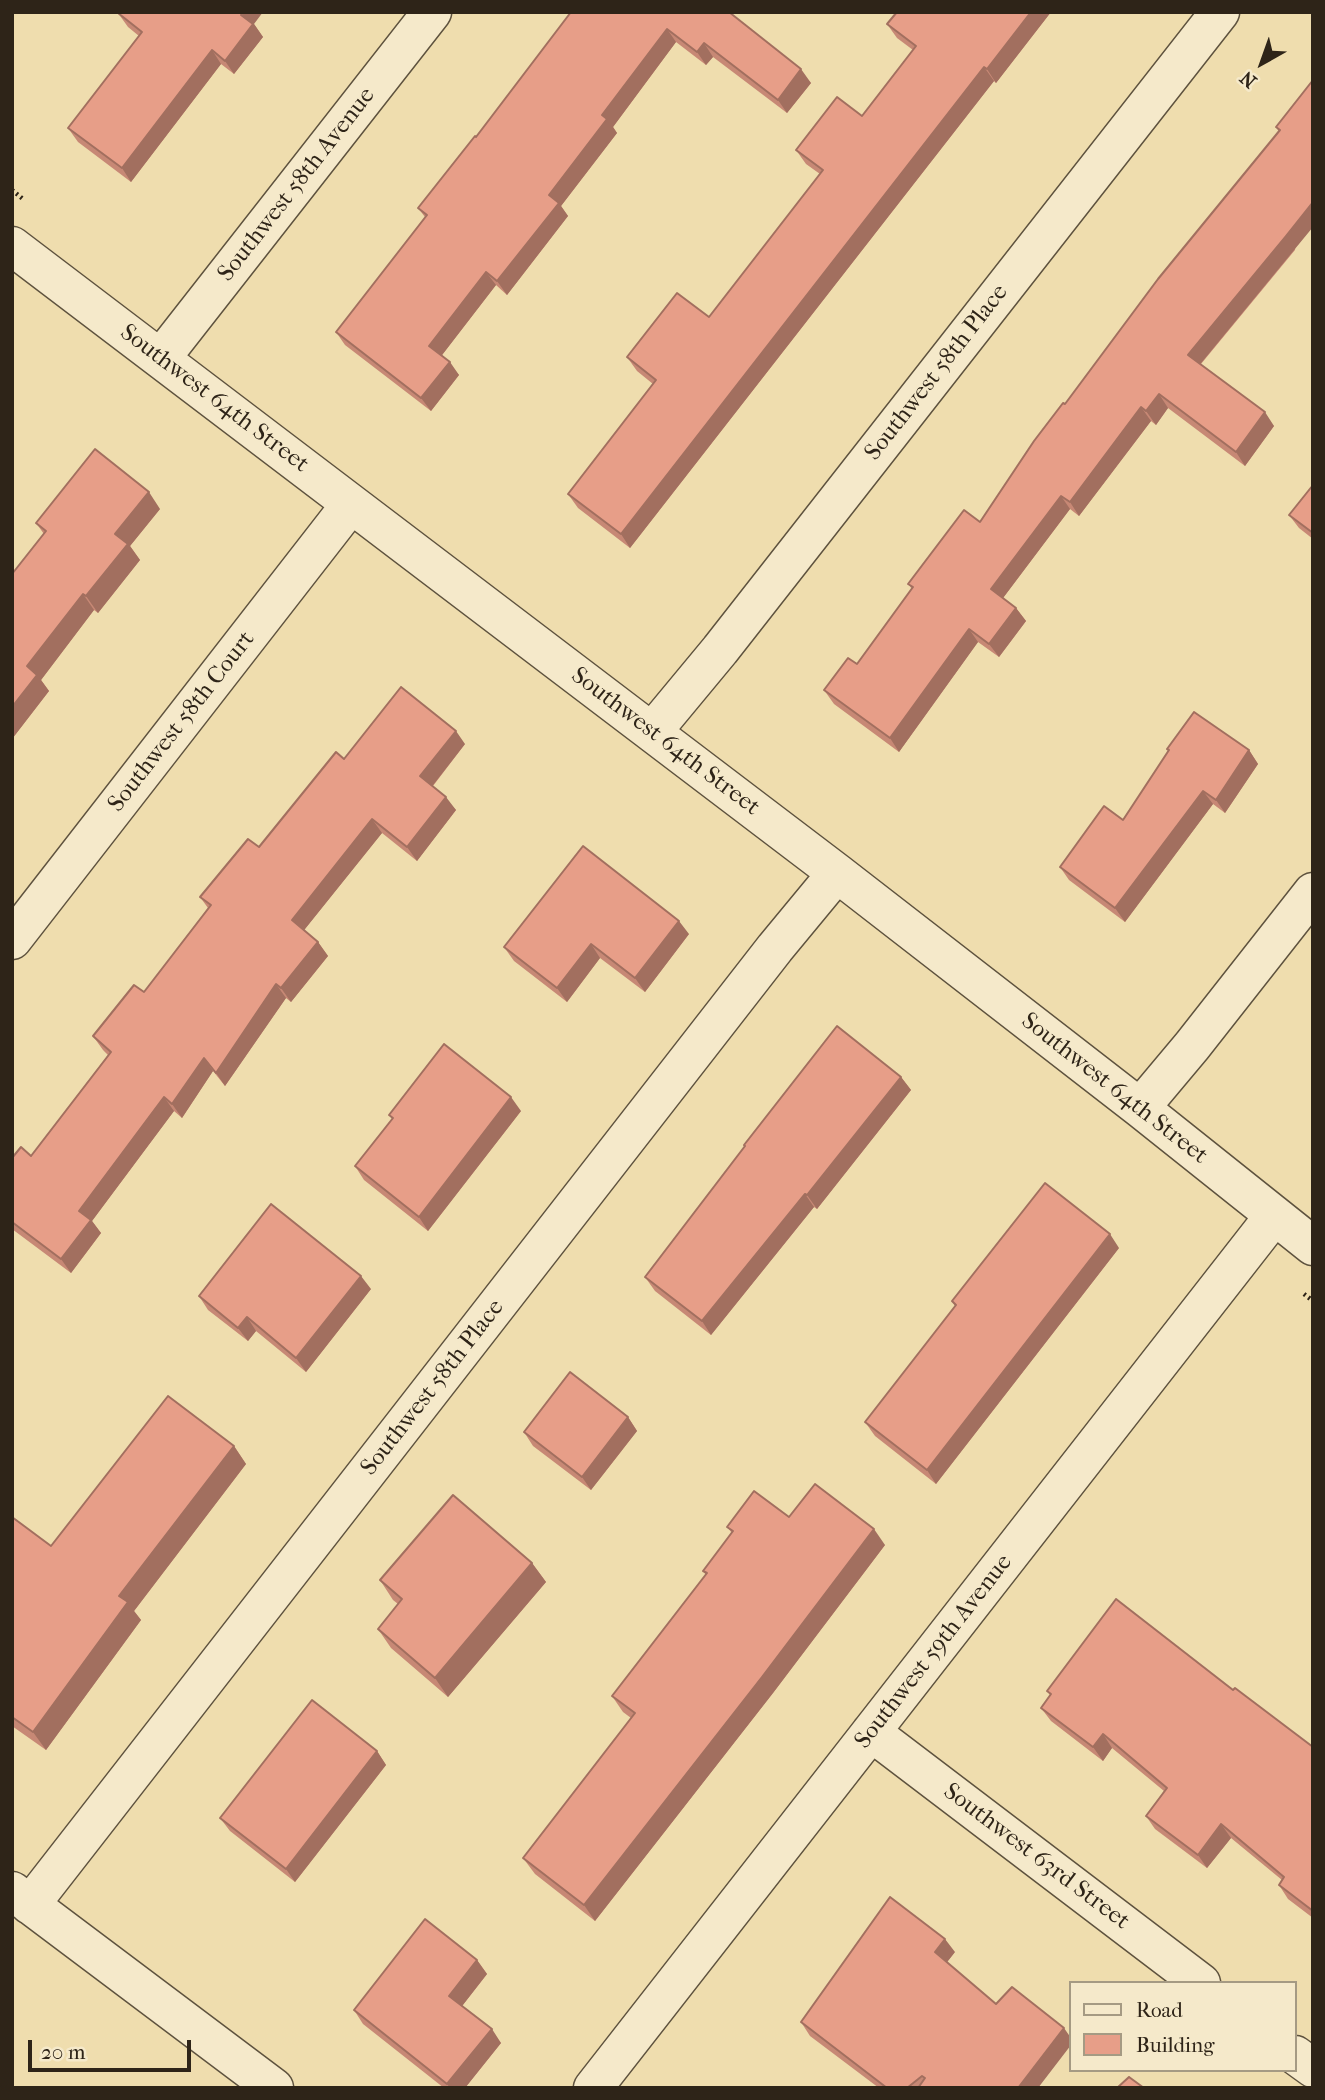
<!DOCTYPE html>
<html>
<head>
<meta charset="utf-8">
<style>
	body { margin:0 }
	#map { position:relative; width:1325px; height:2100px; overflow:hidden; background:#efddae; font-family:"IM FELL French Canon",serif }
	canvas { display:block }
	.frame { position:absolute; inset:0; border:14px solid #2e2418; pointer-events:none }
	.legend { position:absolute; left:1069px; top:1981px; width:228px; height:91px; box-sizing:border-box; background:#f5e9ca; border:2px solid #a59a83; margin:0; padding:9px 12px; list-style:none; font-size:21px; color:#2e2418 }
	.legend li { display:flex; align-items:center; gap:14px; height:35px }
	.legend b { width:35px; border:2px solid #a59a83 }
	.north { position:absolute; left:1227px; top:28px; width:70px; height:70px; -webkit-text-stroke:5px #f5e9ca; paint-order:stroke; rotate:220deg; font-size:19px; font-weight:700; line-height:28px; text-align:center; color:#2e2418 }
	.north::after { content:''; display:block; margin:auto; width:24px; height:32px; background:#2e2418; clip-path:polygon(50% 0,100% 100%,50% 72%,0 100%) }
	.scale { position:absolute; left:28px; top:2040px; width:163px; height:32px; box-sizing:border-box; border:4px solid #2e2418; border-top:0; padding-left:9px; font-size:21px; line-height:24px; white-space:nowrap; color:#2e2418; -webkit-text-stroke:5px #f5e9ca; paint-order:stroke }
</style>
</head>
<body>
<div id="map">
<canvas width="1325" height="2100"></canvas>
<div class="frame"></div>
<ul class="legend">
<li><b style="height:9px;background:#f5e9ca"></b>Road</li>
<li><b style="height:19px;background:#e79e88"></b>Building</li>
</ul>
<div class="north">N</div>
<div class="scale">20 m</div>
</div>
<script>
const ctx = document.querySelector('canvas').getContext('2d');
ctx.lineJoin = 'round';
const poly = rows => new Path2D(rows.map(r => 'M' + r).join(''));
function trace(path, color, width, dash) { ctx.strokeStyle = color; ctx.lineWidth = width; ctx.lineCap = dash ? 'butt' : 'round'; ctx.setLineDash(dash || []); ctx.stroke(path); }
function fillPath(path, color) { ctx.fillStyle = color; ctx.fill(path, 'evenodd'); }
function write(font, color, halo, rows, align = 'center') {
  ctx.font = font + ' "IM FELL French Canon",serif'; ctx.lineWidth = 5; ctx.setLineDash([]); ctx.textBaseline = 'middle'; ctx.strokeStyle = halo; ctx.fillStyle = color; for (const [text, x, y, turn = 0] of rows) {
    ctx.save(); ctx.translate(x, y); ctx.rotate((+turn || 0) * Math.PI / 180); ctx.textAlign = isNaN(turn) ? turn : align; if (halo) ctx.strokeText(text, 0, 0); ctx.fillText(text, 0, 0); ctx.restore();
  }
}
const minor = poly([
	[12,246,837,873,1140,1108,1313,1246],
	[161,358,432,12],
	[652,732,720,650,1220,12],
	[12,940,351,504],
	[1140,1108,1192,1046,1313,892],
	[871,1732,1201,1983],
	[12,1891,274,2088],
	[30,1905,775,948,837,873],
	[1295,2055,1313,2068],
	[593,2088,1274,1216]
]);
trace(minor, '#5e523e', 41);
trace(poly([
	[12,190,23,199],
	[1304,1294,1313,1301]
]), '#2e2418', 4.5, [2, 3.5]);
trace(minor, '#f5e9ca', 38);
fillPath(poly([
	[571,12,729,12,811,83,787,113,713,57,706,65,676,42,613,127,617,133,561,206,568,216,507,295,496,285,442,355,459,375,431,411,345,345,336,332,425,217,418,208,476,137],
	[897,12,1051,12,996,83,994,81,630,548,578,508,568,494,653,384,637,371,627,357,709,317,820,174,806,164,796,150,862,116,913,50,897,38,887,24],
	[118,13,254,24,263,37,234,74,221,64,131,182,78,142,68,128,139,36,128,27],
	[1313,80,1295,250,1201,364,1274,426,1245,466,1168,408,1156,425,1151,421,1079,516,1070,509,1003,598,1016,608,1026,621,999,657,978,642,899,752,834,704,824,690,857,664,912,589,908,584,980,522,1065,404,1279,132,1276,127],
	[1313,485,1313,539,1299,528,1289,515],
	[160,509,130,546,140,560,98,613,94,610,41,680,49,691,12,739,44,534,36,523],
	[465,744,433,786,456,810,417,861,382,833,304,930,318,942,328,956,291,1002,286,998,225,1086,213,1071,182,1118,174,1111,92,1221,101,1233,71,1273,12,1229,12,1158,31,1156,108,1055,103,1050,93,1036,144,992,208,908,200,897,259,847,344,759],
	[1167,749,1249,750,1258,764,1225,813,1213,804,1125,922,1069,880,1060,867,1123,820,1169,751],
	[689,934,645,992,600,958,567,1002,514,961,504,947],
	[901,1077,911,1090,817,1209,814,1207,711,1335,655,1291,645,1277],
	[521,1111,428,1231,364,1180,355,1166,392,1119,389,1115],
	[1119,1248,936,1484,875,1436,865,1422,955,1306,952,1301],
	[371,1289,306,1372,256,1331,248,1341,208,1310,199,1296],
	[628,1417,637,1431,591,1490,533,1446,524,1432],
	[234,1446,246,1464,134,1611,141,1620,46,1750,12,1726,12,1517,51,1546],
	[789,1517,885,1545,773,1693,595,1921,535,1874,523,1858,631,1718,623,1712,612,1696,706,1575,703,1571,732,1533,727,1527],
	[532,1563,546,1582,448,1697,391,1648,378,1629,398,1604,393,1600,380,1580],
	[1233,1690,1313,1747,1313,1918,1288,1899,1279,1885,1282,1880,1231,1838,1207,1868,1155,1829,1146,1816,1164,1791,1112,1748,1103,1761,1051,1721,1041,1708,1050,1695,1047,1691],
	[377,1751,386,1765,295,1882,230,1831,220,1818],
	[955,1952,947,1962,1038,2088,879,2088,810,2036,801,2022],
	[477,1960,487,1974,462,2006,501,2043,465,2088,444,2088,363,2024,354,2010]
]), '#c78875');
fillPath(poly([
	[243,12,263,12,254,24,263,37,234,74,225,61],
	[1031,12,1051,12,996,83,987,69],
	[667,29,676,42,613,127,617,133,561,206,568,216,507,295,497,281,549,195,602,115],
	[704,43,713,57,706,65,697,52],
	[212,50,221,64,131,182,122,168],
	[984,67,994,81,630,548,621,534],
	[801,69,811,83,787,113,778,100],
	[1313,202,1313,227,1197,368,1188,355],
	[486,272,496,285,439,359,429,346],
	[450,362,459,375,431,411,421,398],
	[1159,394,1168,408,1156,425,1146,411],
	[1141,407,1151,421,1079,516,1070,502],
	[1265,412,1274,426,1245,466,1236,452],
	[149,492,160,509,130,546,140,560,98,613,86,596,115,534],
	[1061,496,1070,509,1000,602,991,589],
	[83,594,94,610,41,680,49,691,12,739,12,707,27,666],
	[1016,608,1026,621,999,657,989,644],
	[969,629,978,642,899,752,890,738],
	[456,731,465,744,430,789,420,776],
	[1249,750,1258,764,1225,813,1216,800],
	[1203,791,1213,804,1125,922,1115,908],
	[446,797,456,810,417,861,407,847],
	[372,819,382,833,301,934,292,920],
	[679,921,689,934,645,992,635,978],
	[318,942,328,956,291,1002,281,988],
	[591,944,600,958,567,1002,557,988],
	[276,984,286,998,225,1086,216,1073],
	[204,1058,213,1071,182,1118,172,1104],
	[901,1077,911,1090,817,1209,807,1195],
	[164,1097,174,1111,92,1221,101,1233,71,1273,61,1259,79,1211],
	[511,1097,521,1111,428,1231,419,1217],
	[805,1194,814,1207,711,1335,702,1321],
	[1110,1234,1119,1248,936,1484,927,1470],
	[361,1276,371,1289,306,1372,296,1358],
	[247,1317,256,1331,248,1341,238,1328],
	[628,1417,637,1431,591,1490,582,1477],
	[234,1446,246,1464,134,1611,141,1620,46,1750,33,1732,119,1596],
	[874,1529,885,1545,773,1693,595,1921,584,1905],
	[532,1563,546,1582,448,1697,435,1678],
	[1103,1734,1112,1748,1103,1761,1093,1747],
	[377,1751,386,1765,295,1882,286,1869],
	[1221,1824,1231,1838,1207,1868,1198,1855],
	[945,1939,955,1952,944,1966,935,1952],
	[477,1960,487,1974,459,2010,449,1996],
	[1064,2028,1071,2038,1071,2045,1038,2088,1018,2088],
	[492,2029,501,2043,465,2088,450,2088,447,2084]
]), '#a26f5f');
const building = poly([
	[119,12,243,12,241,15,253,24,225,61,212,50,122,168,68,128,142,32,118,13,119,12],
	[571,12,729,12,801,69,778,100,704,43,697,52,667,29,602,115,607,119,549,195,559,203,497,281,486,272,429,346,450,362,421,398,336,332,427,215,418,208,475,136,476,137,571,12],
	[897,12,1031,12,987,69,984,67,621,534,568,494,656,380,627,357,677,293,709,317,823,170,796,150,837,97,862,116,916,46,887,24,897,12],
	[1313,80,1313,202,1286,236,1188,355,1265,412,1236,452,1159,394,1146,411,1141,407,1070,502,1061,496,991,589,1016,608,989,644,969,629,890,738,824,690,848,658,857,664,913,587,908,584,964,510,980,522,1034,441,1063,403,1065,404,1158,279,1280,130,1276,127,1313,80],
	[95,449,149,492,115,534,128,544,86,596,83,594,27,666,37,675,12,707,12,574,46,531,36,523,95,449],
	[1313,485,1313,533,1289,515,1313,485],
	[401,687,456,731,420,776,446,797,407,847,372,819,292,920,318,942,281,988,276,984,216,1073,204,1058,172,1104,164,1097,79,1211,91,1220,61,1259,12,1222,12,1158,21,1147,31,1156,111,1052,93,1036,134,985,144,992,211,905,200,897,248,839,259,847,336,752,344,759,401,687],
	[1194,712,1249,750,1216,800,1203,791,1115,908,1060,867,1104,806,1123,820,1169,750,1167,749,1194,712],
	[583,846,679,921,635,978,591,944,557,988,504,947,583,846],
	[837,1026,901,1077,807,1195,805,1194,702,1321,645,1277,745,1146,744,1145,837,1026],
	[444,1044,511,1097,419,1217,355,1166,393,1118,389,1115,444,1044],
	[1045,1183,1110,1234,927,1470,865,1422,956,1305,952,1301,1045,1183],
	[271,1204,361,1276,296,1358,247,1317,238,1328,199,1296,271,1204],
	[570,1372,628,1417,582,1477,524,1432,570,1372],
	[168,1396,234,1446,119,1596,128,1602,33,1732,12,1717,12,1517,51,1546,168,1396],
	[815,1484,874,1529,762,1677,584,1905,523,1858,635,1713,612,1696,707,1573,703,1571,733,1531,727,1527,754,1491,789,1517,815,1484],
	[453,1495,532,1563,435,1678,378,1629,402,1599,380,1580,453,1495],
	[1116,1599,1233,1690,1235,1688,1313,1747,1313,1911,1279,1885,1284,1877,1221,1824,1198,1855,1146,1816,1167,1788,1103,1734,1093,1747,1041,1708,1051,1694,1047,1691,1116,1599],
	[312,1700,377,1751,286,1869,220,1818,312,1700],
	[890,1897,945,1939,935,1952,996,2004,1012,1987,1064,2028,1018,2088,918,2088,925,2078,922,2076,907,2088,887,2088,801,2022,890,1897],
	[425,1919,477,1960,449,1996,492,2029,447,2084,354,2010,425,1919],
	[1129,2077,1144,2088,1117,2088,1129,2077]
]);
fillPath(building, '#e79e88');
trace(building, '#a26f5f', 2);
write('24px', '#2e2418', '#f5e9ca', [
	["Southwest 58th Avenue",297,185,-52],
	["Southwest 58th Place",937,373,-52],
	["Southwest 64th Street",214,399,37],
	["Southwest 58th Court",182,722,-52],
	["Southwest 64th Street",665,742,37],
	["Southwest 64th Street",1114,1089,38],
	["Southwest 58th Place",433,1388,-52],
	["Southwest 59th Avenue",934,1652,-52],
	["Southwest 63rd Street",1036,1857,37]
]);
</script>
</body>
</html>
